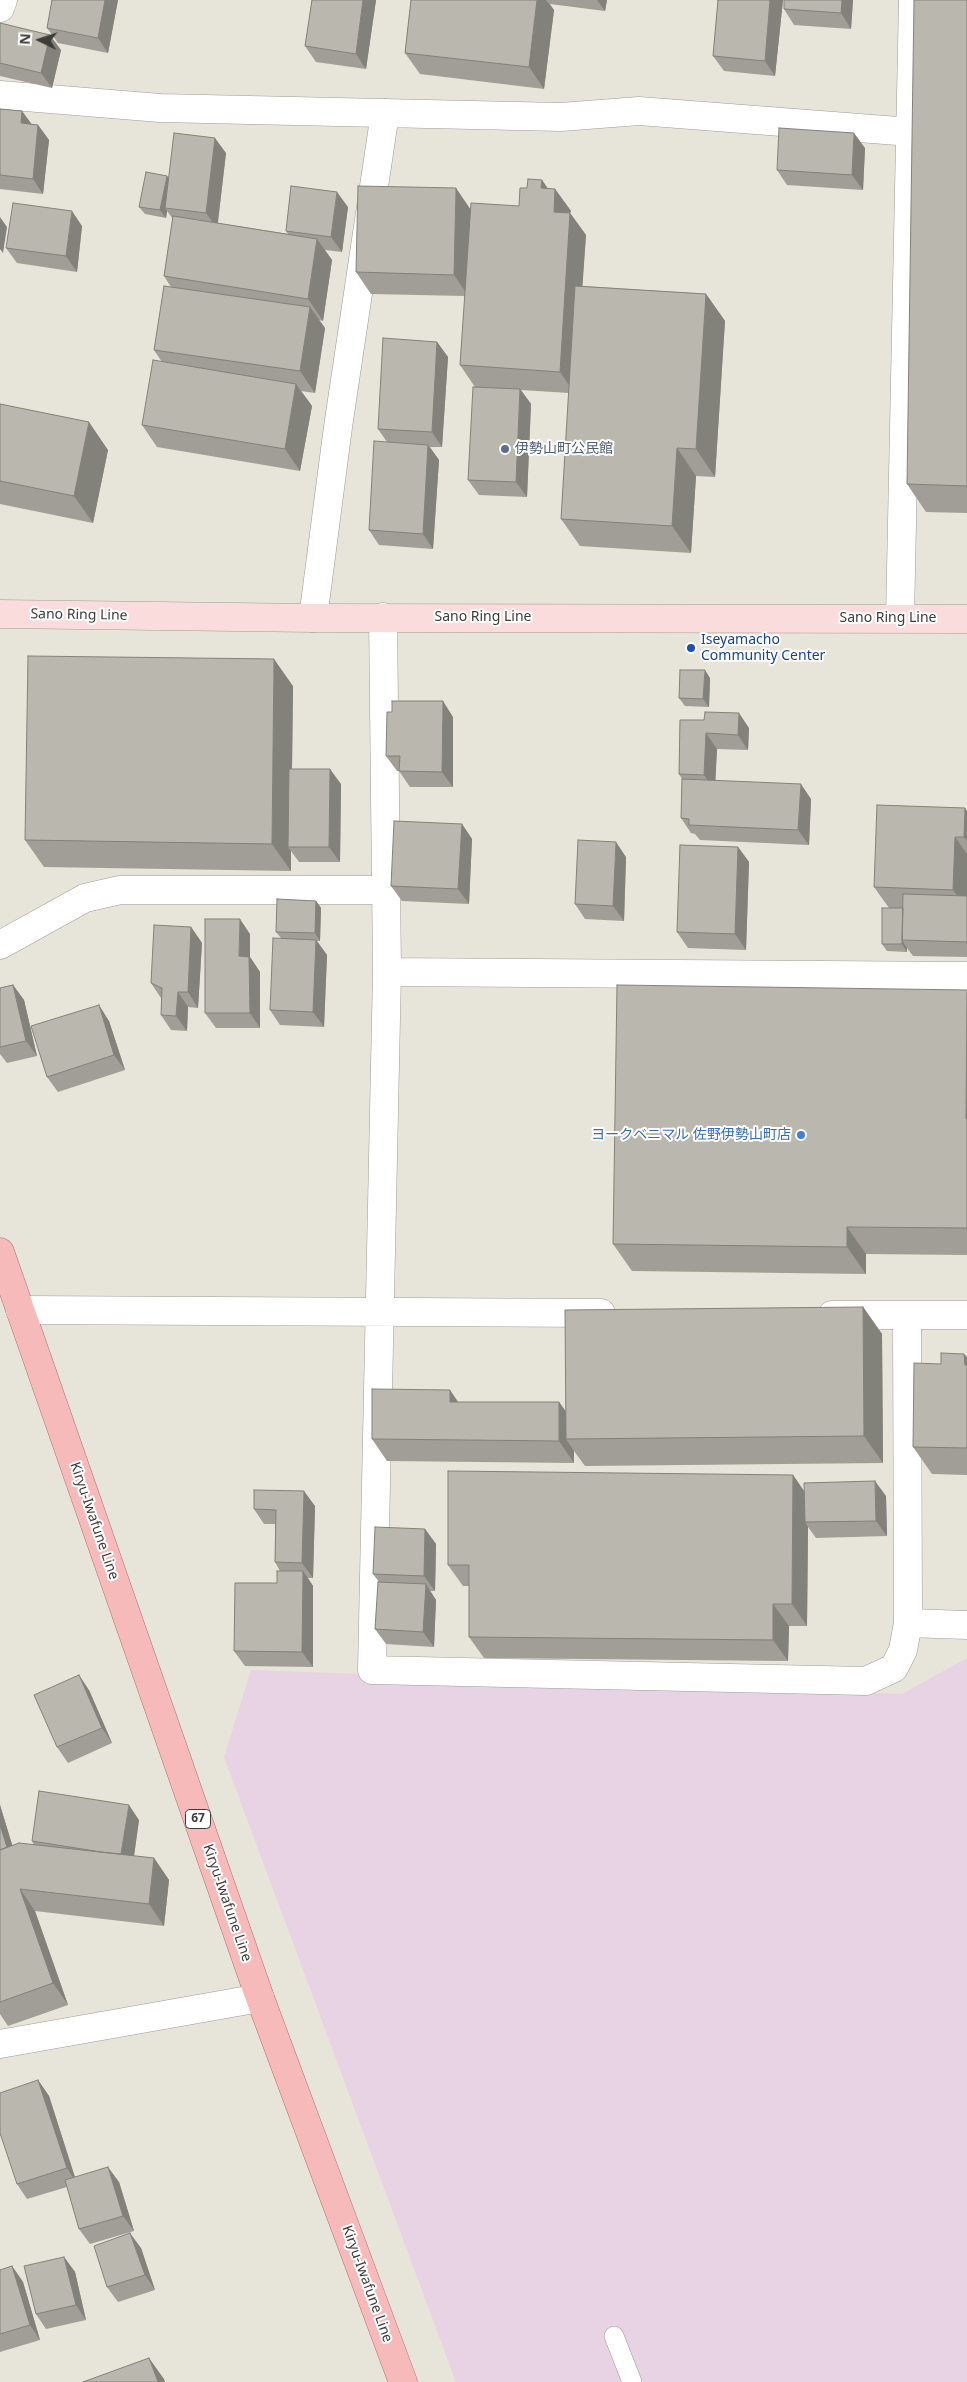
<!DOCTYPE html>
<html>
<head>
<meta charset="utf-8">
<style>
	body { margin:0 }
	#map { position:relative; width:967px; height:2382px; overflow:hidden; background:#e7e4da; font-family:"Noto Sans",sans-serif }
	canvas { display:block }
	.north { position:absolute; left:15px; top:15px; width:50px; height:50px; -webkit-text-stroke:4px #fff; paint-order:stroke; rotate:274deg; font-size:14px; font-weight:700; line-height:20px; text-align:center; color:#3d3c38 }
	.north::after { content:''; display:block; margin:auto; width:18px; height:22px; background:#3d3c38; clip-path:polygon(50% 0,100% 100%,50% 72%,0 100%) }
</style>
</head>
<body>
<div id="map">
<canvas width="967" height="2382"></canvas>
<div class="north">N</div>
</div>
<script>
const ctx = document.querySelector('canvas').getContext('2d');
ctx.lineJoin = 'round';
function fillPath(path, color) { ctx.fillStyle = color; ctx.fill(path, 'evenodd'); }
const poly = rows => new Path2D(rows.map(r => 'M' + r).join(''));
function trace(path, color, width, dash) { ctx.strokeStyle = color; ctx.lineWidth = width; ctx.lineCap = dash ? 'butt' : 'round'; ctx.setLineDash(dash || []); ctx.stroke(path); }
function write(font, color, halo, rows, align = 'center') {
  ctx.font = font + ' "Noto Sans","Noto Sans JP",sans-serif'; ctx.lineWidth = 4; ctx.setLineDash([]); ctx.textBaseline = 'middle'; ctx.strokeStyle = halo; ctx.fillStyle = color; for (const [text, x, y, turn = 0] of rows) {
    ctx.save(); ctx.translate(x, y); ctx.rotate((+turn || 0) * Math.PI / 180); ctx.textAlign = isNaN(turn) ? turn : align; if (halo) ctx.strokeText(text, 0, 0); ctx.fillText(text, 0, 0); ctx.restore();
  }
}
fillPath(poly([
	[967,1658,967,2382,456,2382,224,1757,251,1670,902,1694]
]), '#e7d3e3');
const service = poly([
	[614,2336,632,2382]
]);
const minor = poly([
	[0,8,3,0],
	[0,95,160,108,561,117,639,111,911,132],
	[383,617,387,972,372,1670,866,1681,894,1668,903,1650,908,1623,907,1316],
	[313,618,338,427,385,113],
	[900,618,913,0],
	[0,945,85,898,120,890,385,890],
	[387,972,967,976],
	[20,1310,601,1313],
	[832,1315,967,1315],
	[908,1623,967,1625]
]);
const tertiary = poly([
	[0,2044,260,1998]
]);
const secondary = poly([
	[0,614,313,618,967,619]
]);
const primary = poly([
	[0,1252,260,1998,403,2382]
]);
trace(service, '#9f9d94', 20);
trace(minor, '#9f9d94', 29);
trace(tertiary, '#9f9d94', 29);
trace(secondary, '#9f9d94', 29);
trace(primary, '#b1706f', 29);
trace(service, '#fff', 19);
trace(minor, '#fff', 28);
trace(tertiary, '#fff', 28);
trace(secondary, '#fadcdd', 28);
trace(primary, '#f6babb', 28);
fillPath(poly([
	[52,0,118,0,108,53,58,43,47,28],
	[312,0,376,0,366,69,316,62,305,46],
	[411,0,607,0,605,11,550,4,554,10,544,89,420,74,405,53],
	[717,0,783,0,775,76,724,71,713,56,718,1],
	[784,0,853,0,851,29,794,25,784,9],
	[967,0,967,513,926,512,907,484],
	[0,23,61,50,52,88,0,76],
	[0,109,22,111,31,124,38,125,49,140,43,194,0,189],
	[865,148,863,190,787,185,777,170],
	[226,153,218,223,288,234,286,231,348,207,342,252,325,250,332,260,323,321,319,320,325,328,315,393,301,391,312,406,300,471,157,447,142,425,162,362,154,350,171,287,164,276,173,219,167,211,166,218,145,214,139,207,167,176,169,178],
	[542,180,548,189,555,189,571,211,570,213,586,235,582,286,706,294,725,321,715,477,696,476,691,553,580,546,561,519,569,393,521,390,531,404,527,497,479,495,468,480,475,387,460,365,465,296,371,294,356,272,471,210,519,206,527,188],
	[82,226,77,272,17,263,6,248],
	[437,342,448,357,442,447,430,447,439,460,433,549,379,545,369,530,387,442,378,429],
	[0,404,108,450,93,523,0,504],
	[710,678,709,707,685,706,679,698],
	[293,686,292,769,341,784,340,862,299,862,291,851,291,871,44,867,25,840],
	[453,717,453,787,410,787,399,771,397,771,386,756],
	[680,720,749,728,748,750,717,749,715,780,811,799,809,845,700,840,695,834,691,833,681,818,682,779,679,774],
	[965,808,967,811,967,957,913,956,907,948,907,952,887,951,882,944,889,908,874,887],
	[462,824,472,839,469,904,402,901,391,886],
	[738,847,749,862,746,950,688,948,677,932],
	[626,857,624,921,585,919,575,904],
	[316,901,321,908,320,941,317,941,327,955,324,1027,280,1025,270,1010,281,938,276,932],
	[191,927,202,943,198,1008,188,1007,187,1031,171,1030,161,1015,161,998,151,983],
	[250,934,250,957,260,972,260,1028,216,1028,205,1013],
	[13,985,24,1000,37,1056,7,1063,0,1054,0,988],
	[967,990,967,1255,866,1254,866,1274,632,1271,613,1244],
	[109,1021,125,1070,58,1092,47,1077],
	[863,1307,882,1334,883,1463,585,1466,574,1451,574,1463,387,1461,372,1439,559,1402,566,1412],
	[964,1354,967,1357,967,1475,932,1474,913,1447,941,1364],
	[793,1475,804,1491,886,1496,887,1536,816,1538,808,1527,807,1626,789,1626,788,1661,484,1658,469,1637,469,1586,463,1586,448,1565],
	[315,1506,313,1578,308,1578,313,1586,313,1667,245,1666,234,1651,277,1583,280,1571,275,1562,275,1524,264,1524,254,1509],
	[425,1529,436,1544,435,1591,430,1591,436,1600,434,1647,386,1644,375,1629,379,1582,373,1574],
	[89,1690,112,1743,68,1763,57,1747],
	[0,1805,12,1845,34,1845,32,1841,139,1820,134,1856,154,1858,169,1880,164,1926,35,1911,68,2005,8,2026,0,2014],
	[38,2080,49,2096,75,2177,119,2182,134,2231,90,2244,79,2229,67,2187,27,2199,17,2184],
	[141,2248,155,2290,118,2302,107,2287],
	[64,2257,75,2272,86,2320,46,2329,36,2314],
	[12,2266,23,2282,40,2340,0,2352,0,2270]
]), '#a09e96');
fillPath(poly([
	[105,0,118,0,108,53,98,38],
	[363,0,376,0,366,69,356,54],
	[537,0,546,0,554,10,544,89,529,67],
	[597,0,607,0,605,11],
	[770,0,783,0,775,76,765,61],
	[842,0,853,0,851,29,841,13],
	[50,35,61,50,52,88,41,73],
	[22,111,33,126,21,123],
	[38,125,49,140,43,194,33,179],
	[854,133,865,148,863,190,852,175],
	[215,138,226,153,217,228,206,213],
	[167,176,172,184,165,208,167,211,166,218,160,210],
	[542,180,555,199,555,189,571,211,570,213,586,235,575,394,560,372,554,212,541,188],
	[456,188,471,210,469,297,454,275],
	[337,192,348,207,342,252,331,237],
	[72,211,82,226,77,272,66,256],
	[0,217,7,227,3,253,0,249],
	[317,239,332,260,323,321,308,299],
	[706,294,725,321,715,477,696,449],
	[310,307,325,328,315,393,300,371],
	[437,342,448,357,442,447,432,432],
	[296,384,312,406,300,471,285,449],
	[520,389,531,404,527,497,516,482],
	[89,422,108,450,93,523,74,496],
	[428,445,439,460,433,549,423,534],
	[677,448,696,476,691,553,672,526],
	[274,659,293,686,291,847,288,847,291,851,291,871,272,844],
	[705,670,710,678,709,707,703,699],
	[443,701,453,717,453,787,442,772],
	[739,713,749,728,748,750,738,735],
	[706,733,717,749,715,790,704,775],
	[330,769,341,784,340,862,329,847],
	[801,784,811,799,809,845,798,830],
	[965,808,967,811,967,841,964,837],
	[462,824,472,839,469,904,458,889],
	[955,837,967,854,967,909,953,890],
	[616,842,626,857,624,921,613,906],
	[738,847,749,862,746,950,735,934],
	[316,901,321,908,320,941,315,933],
	[903,908,902,940,907,948,907,952,902,944],
	[240,919,250,934,250,957,260,972,260,1028,250,1013,239,956],
	[191,927,202,943,198,1008,188,992],
	[316,940,327,955,324,1027,313,1012],
	[13,985,24,1000,37,1056,26,1041],
	[178,992,188,1007,187,1031,176,1016],
	[99,1005,109,1021,125,1070,114,1055],
	[967,1048,967,1121,966,1119],
	[847,1227,866,1254,866,1274,847,1247],
	[863,1307,882,1334,883,1463,864,1436],
	[964,1354,967,1357,967,1368,965,1365],
	[450,1390,465,1412,450,1402],
	[559,1402,575,1424,566,1439,574,1451,574,1463,559,1441],
	[793,1475,808,1497,805,1522,808,1527,807,1626,792,1604],
	[875,1481,886,1496,887,1536,876,1521],
	[304,1491,315,1506,313,1578,302,1563],
	[425,1529,436,1544,435,1591,424,1576],
	[303,1571,313,1586,313,1667,302,1652],
	[426,1584,436,1600,434,1647,423,1632],
	[773,1604,789,1626,788,1661,773,1640],
	[79,1675,89,1690,112,1743,102,1728],
	[0,1805,18,1864,7,1849,0,1825],
	[129,1805,139,1820,132,1870,121,1855],
	[154,1858,169,1880,164,1926,149,1904],
	[20,1889,35,1911,68,2005,53,1983],
	[38,2080,49,2096,77,2184,67,2168],
	[108,2167,119,2182,134,2231,123,2216],
	[130,2233,141,2248,155,2290,145,2275],
	[64,2257,75,2272,86,2320,76,2305],
	[12,2266,23,2282,40,2340,30,2325],
	[149,2358,164,2379,165,2382,158,2382]
]), '#82817a');
const building = poly([
	[52,0,105,0,98,38,47,28,52,0],
	[312,0,363,0,356,54,305,46,312,0],
	[411,0,537,0,529,67,405,53,411,0],
	[718,0,770,0,765,61,713,56,718,0],
	[784,0,842,0,841,13,784,9,784,0],
	[914,0,967,0,967,486,907,484,914,0],
	[0,23,50,35,41,73,0,63,0,23],
	[0,109,22,111,21,123,38,125,33,179,0,175,0,109],
	[779,128,854,133,852,175,777,170,779,128],
	[174,133,215,138,206,213,165,208,174,133],
	[146,172,167,176,160,210,139,207,146,172],
	[528,179,542,180,541,188,555,189,554,212,570,213,560,372,460,365,471,203,519,206,520,188,527,188,528,179],
	[291,186,337,192,331,237,286,231,291,186],
	[358,186,456,188,454,275,356,272,358,186],
	[13,203,72,211,66,256,6,248,13,203],
	[173,216,317,239,308,299,164,276,173,216],
	[164,286,310,307,300,371,154,350,164,286],
	[575,286,706,294,696,449,677,448,672,526,561,519,575,286],
	[383,338,437,342,432,432,378,429,383,338],
	[153,360,296,384,285,449,142,425,153,360],
	[473,387,520,389,516,482,468,480,473,387],
	[0,404,89,422,74,496,0,481,0,404],
	[374,441,428,445,423,534,369,530,374,441],
	[28,656,274,659,272,844,25,840,28,656],
	[680,670,705,670,703,699,679,698,680,670],
	[392,701,443,701,442,772,399,771,400,756,386,756,387,712,392,712,392,701],
	[705,712,739,713,738,735,706,733,704,775,679,774,680,720,704,720,705,712],
	[289,769,330,769,329,847,288,847,289,769],
	[682,779,801,784,798,830,689,825,689,819,681,818,682,779],
	[877,805,965,808,964,837,955,837,953,890,874,887,877,805],
	[394,821,462,824,458,889,391,886,394,821],
	[578,840,616,842,613,906,575,904,578,840],
	[680,845,738,847,735,934,677,932,680,845],
	[903,894,967,896,967,942,902,940,903,894],
	[277,899,316,901,315,933,276,932,277,899],
	[882,908,903,908,902,944,882,944,882,908],
	[205,919,240,919,239,956,249,957,250,1013,205,1013,205,919],
	[154,925,191,927,188,992,178,992,176,1016,161,1015,162,988,151,983,154,925],
	[273,938,316,940,313,1012,270,1010,273,938],
	[13,985,26,1041,0,1047,0,988,13,985],
	[617,985,967,990,966,1119,967,1119,967,1228,847,1227,847,1247,613,1244,617,985],
	[99,1005,114,1055,47,1077,31,1026,99,1005],
	[863,1307,864,1436,566,1439,565,1310,863,1307],
	[941,1353,964,1354,965,1365,967,1365,967,1448,913,1447,914,1363,941,1364,941,1353],
	[372,1389,450,1390,450,1402,559,1402,559,1441,372,1439,372,1389],
	[448,1471,793,1475,792,1604,773,1604,773,1640,469,1637,469,1565,448,1565,448,1471],
	[875,1481,876,1521,805,1522,804,1483,875,1481],
	[254,1490,304,1491,302,1563,275,1562,276,1510,254,1509,254,1490],
	[375,1527,425,1529,424,1576,373,1574,375,1527],
	[277,1571,303,1571,302,1652,234,1651,235,1583,277,1583,277,1571],
	[378,1582,426,1584,423,1632,375,1629,378,1582],
	[79,1675,102,1728,57,1747,34,1695,79,1675],
	[39,1791,129,1805,121,1854,101,1852,32,1841,39,1791],
	[0,1825,7,1847,0,1850,0,1825],
	[19,1843,154,1858,149,1904,20,1889,53,1983,0,2002,0,1850,19,1843],
	[38,2080,67,2168,17,2184,0,2133,0,2093,38,2080],
	[108,2167,123,2216,79,2229,65,2180,108,2167],
	[130,2233,145,2275,107,2287,94,2246,130,2233],
	[64,2257,76,2305,36,2314,24,2266,64,2257],
	[12,2266,30,2325,0,2334,0,2270,12,2266],
	[149,2358,158,2382,83,2382,149,2358]
]);
fillPath(building, '#bab8ae');
trace(building, '#82817a', 1);
for (const [x, y, r, color] of [
	[505,449,5,"#5c6f8a"],
	[691,648,5,"#1a4fb4"],
	[801,1135,5,"#3f7fe0"]
]) { const dot = new Path2D(); dot.arc(x, y, r, 0, 2 * Math.PI); ctx.fillStyle = color; ctx.fill(dot); trace(dot, '#fff', 2); }
for (const [x, y, w] of [
	[198,1819,25]
]) { const box = new Path2D(); box.roundRect(x - w / 2, y - 9.5, w, 19, 4); ctx.fillStyle = '#fff'; ctx.fill(box); trace(box, '#3d3c38', 1); }
write('bold 12px', '#3d3c38', null, [
	["67",198,1819]
]);
write('14px', '#4e5e75', '#fff', [
	["伊勢山町公民館",515,449]
], 'left');
write('14px', '#3d3c38', '#fff', [
	["Sano Ring Line",79,615,1],
	["Sano Ring Line",483,617],
	["Sano Ring Line",888,618],
	["Kiryu-Iwafune Line",94,1521,71],
	["Kiryu-Iwafune Line",227,1903,71],
	["Kiryu-Iwafune Line",367,2284,70]
]);
write('14px', '#164399', '#fff', [
	["Iseyamacho",701,640],
	["Community Center",701,656]
], 'left');
write('14px', '#366cbe', '#fff', [
	["ヨークベニマル 佐野伊勢山町店",791,1135]
], 'right');
</script>
</body>
</html>
